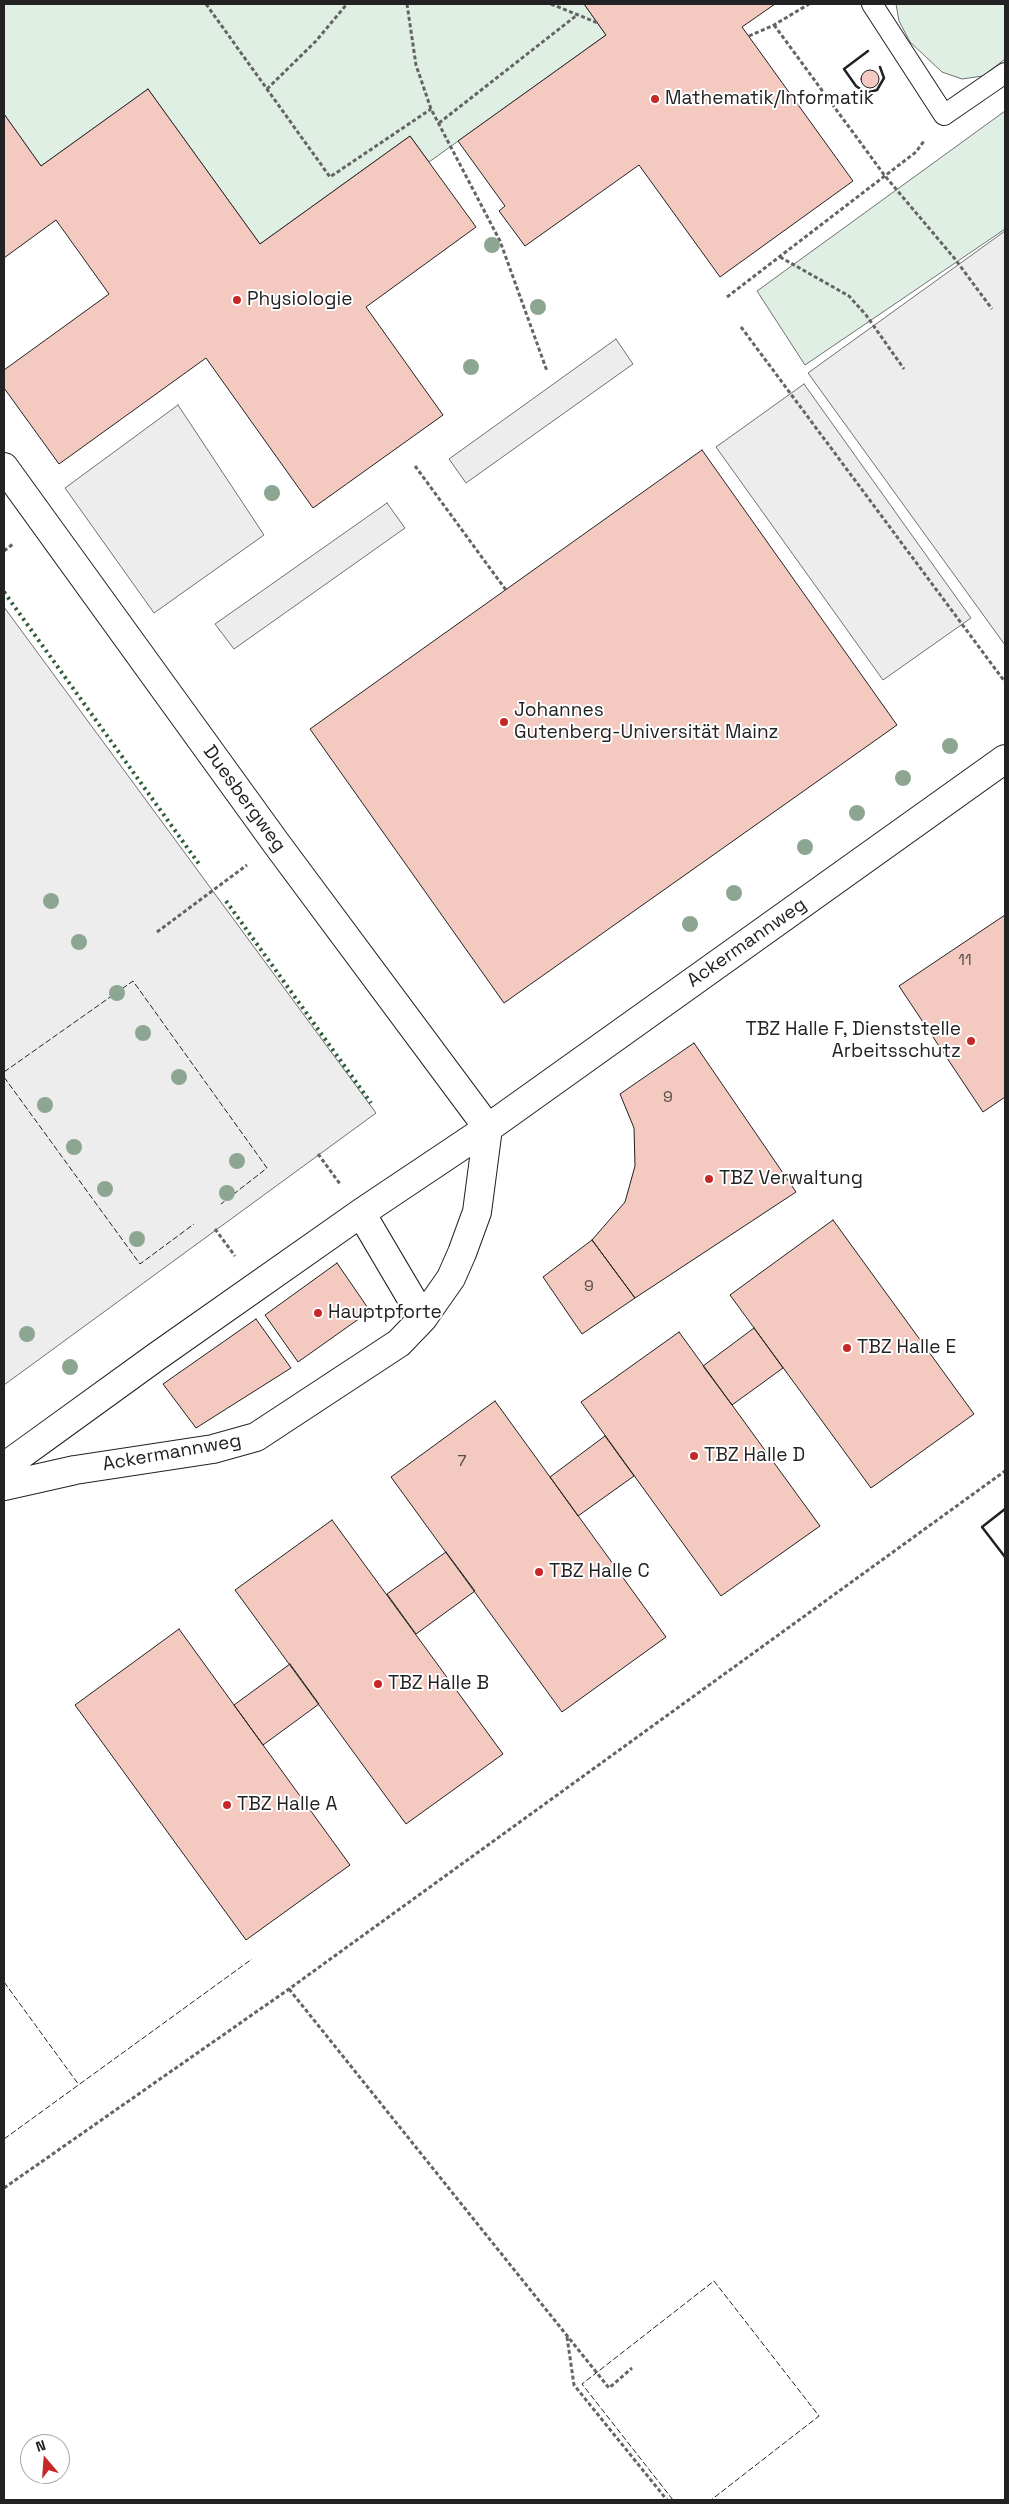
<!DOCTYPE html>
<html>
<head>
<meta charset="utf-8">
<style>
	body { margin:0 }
	#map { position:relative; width:1009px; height:2504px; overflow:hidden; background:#fff; font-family:"Space Grotesk",sans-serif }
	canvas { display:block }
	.frame { position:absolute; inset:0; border:5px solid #222; pointer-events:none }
	.north { position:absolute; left:20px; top:2434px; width:50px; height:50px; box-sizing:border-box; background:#fff; border:1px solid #a7a7a7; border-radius:50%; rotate:342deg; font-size:14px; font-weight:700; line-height:20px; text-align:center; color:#222 }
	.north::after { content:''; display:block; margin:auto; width:18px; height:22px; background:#c62828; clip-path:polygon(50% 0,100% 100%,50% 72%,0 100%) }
</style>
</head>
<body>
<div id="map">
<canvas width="1009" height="2504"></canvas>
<div class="frame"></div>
<div class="north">N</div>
</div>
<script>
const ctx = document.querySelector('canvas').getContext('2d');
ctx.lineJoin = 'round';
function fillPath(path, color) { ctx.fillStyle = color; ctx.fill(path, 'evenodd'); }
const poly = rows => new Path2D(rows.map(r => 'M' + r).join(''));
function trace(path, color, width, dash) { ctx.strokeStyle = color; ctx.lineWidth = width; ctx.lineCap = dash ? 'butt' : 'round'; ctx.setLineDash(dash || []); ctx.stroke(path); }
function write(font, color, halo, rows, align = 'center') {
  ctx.font = font + ' "Space Grotesk",sans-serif'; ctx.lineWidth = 4; ctx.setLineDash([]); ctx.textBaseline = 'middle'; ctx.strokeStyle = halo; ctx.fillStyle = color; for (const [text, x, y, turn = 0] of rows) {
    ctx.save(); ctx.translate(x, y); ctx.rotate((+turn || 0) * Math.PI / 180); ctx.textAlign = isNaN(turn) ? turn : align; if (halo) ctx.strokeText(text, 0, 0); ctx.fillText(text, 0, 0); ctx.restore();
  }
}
const green = poly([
	[4,4,584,4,606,35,429,162,410,136,260,244,148,89,41,166,4,114,4,4],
	[896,4,1005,4,1005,59,983,76,962,79,942,72,910,42,899,21,896,4],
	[1005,111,1005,229,805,365,757,291,1005,111]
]);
fillPath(green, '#e0efe3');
trace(green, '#6f6f6f', 1);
const parking = poly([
	[1005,231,1005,645,808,373,1005,231],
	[616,339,633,364,466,483,449,459,616,339],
	[804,384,971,618,883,680,716,447,804,384],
	[178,405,264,535,154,613,65,488,178,405],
	[387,503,405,528,234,649,215,624,387,503],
	[4,607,376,1113,4,1385,4,607]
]);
fillPath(parking, '#ededed');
trace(parking, '#6f6f6f', 1);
const building = poly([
	[584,4,775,4,742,27,853,181,720,277,639,165,525,246,499,211,505,206,458,141,606,35,584,4],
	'861 79a9 9 0 1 1 18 0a9 9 0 1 1-18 0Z',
	[148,89,260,244,410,136,476,227,366,307,443,415,313,508,206,358,59,464,4,388,4,370,109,294,56,220,4,258,4,114,41,166,148,89],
	[702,450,897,725,504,1003,310,729,702,450],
	[1005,915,1005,1097,983,1112,899,986,1005,915],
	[694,1043,796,1192,635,1298,592,1240,625,1202,635,1166,634,1128,620,1094,694,1043],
	[833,1220,974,1414,871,1488,730,1295,833,1220],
	[592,1240,635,1298,582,1334,543,1277,592,1240],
	[337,1263,370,1311,298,1362,265,1315,337,1263],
	[256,1319,291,1368,196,1428,163,1384,256,1319],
	[754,1328,783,1368,732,1405,703,1366,754,1328],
	[679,1332,820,1526,721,1596,581,1402,679,1332],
	[495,1401,666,1637,562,1712,391,1477,495,1401],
	[605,1436,634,1476,578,1516,550,1477,605,1436],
	[332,1520,503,1754,406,1824,235,1590,332,1520],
	[446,1552,475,1591,416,1634,387,1594,446,1552],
	[179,1629,350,1865,246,1940,75,1705,179,1629],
	[290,1664,319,1704,263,1745,234,1705,290,1664]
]);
fillPath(building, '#f3c9c0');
trace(building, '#222', 1);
const lane = poly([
	[872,4,944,115,1005,73]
]);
const street = poly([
	[4,467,276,843,488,1128],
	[361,1213,423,1318],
	[4,1467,156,1357,361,1213,488,1128,1005,759],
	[4,1486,75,1470,213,1449,256,1437,399,1343,423,1318,451,1278,462,1253,477,1212,488,1128]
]);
trace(lane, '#222', 22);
trace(street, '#222', 30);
trace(poly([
	[206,4,330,177,431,109],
	[407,4,416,65,431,109,500,241,547,371],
	[551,4,598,23],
	[774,25,885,176,955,259,992,309],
	[749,36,774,25,809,4],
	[267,89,316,41,347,4],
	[439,123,577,15],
	[780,257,849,296,866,315,904,369],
	[727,297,916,152,924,141],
	[741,327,1005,682],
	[415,466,506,590],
	[4,551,13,544],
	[157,932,247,865],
	[318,1154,340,1184],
	[215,1229,235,1256],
	[289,1989,609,2388,632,2368],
	[4,2188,289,1989,1005,1471],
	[567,2337,574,2385,667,2500]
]), '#646464', 3, [4, 2.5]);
trace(lane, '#fff', 20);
trace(street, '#fff', 28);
trace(poly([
	[4,592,199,864],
	[226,901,371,1103]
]), '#2f5e38', 4, [2.5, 4]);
trace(poly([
	[4,1072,133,981,267,1168,221,1204],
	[4,1077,140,1264,194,1224],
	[4,1982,79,2085],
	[4,2139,252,1959],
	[673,2500,582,2384,714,2281,819,2416,711,2500]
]), '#222', 1, [6, 2.5]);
trace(poly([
	[868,51,844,69,856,86,866,93,877,90,884,78,880,67],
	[1005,1509,982,1527,1005,1557]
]), '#222', 2.5);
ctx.fillStyle = '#8da692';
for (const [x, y] of [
	[492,245],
	[538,307],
	[471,367],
	[272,493],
	[950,746],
	[903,778],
	[857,813],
	[805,847],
	[734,893],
	[51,901],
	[690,924],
	[79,942],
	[117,993],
	[143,1033],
	[179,1077],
	[45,1105],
	[74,1147],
	[237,1161],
	[105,1189],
	[227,1193],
	[137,1239],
	[27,1334],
	[70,1367]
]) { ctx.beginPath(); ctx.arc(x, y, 8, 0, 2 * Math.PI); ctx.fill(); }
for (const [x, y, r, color] of [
	[655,99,5,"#c62828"],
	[237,300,5,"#c62828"],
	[504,722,5,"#c62828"],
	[971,1041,5,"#c62828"],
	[709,1179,5,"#c62828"],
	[318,1313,5,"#c62828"],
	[847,1348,5,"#c62828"],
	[694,1456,5,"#c62828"],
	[539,1572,5,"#c62828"],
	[378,1684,5,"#c62828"],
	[227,1805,5,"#c62828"]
]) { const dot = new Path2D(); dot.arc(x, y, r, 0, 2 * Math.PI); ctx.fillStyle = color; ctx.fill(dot); trace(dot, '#fff', 2); }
write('16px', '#564c4a', null, [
	["11",965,961],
	["9",668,1098],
	["9",589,1287],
	["7",462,1462]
]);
write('19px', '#222', '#fff', [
	["Mathematik/Informatik",665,99],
	["Physiologie",247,300],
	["Johannes",514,711],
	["Gutenberg-Universität Mainz",514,733],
	["TBZ Halle F, Dienststelle",961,1030,"right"],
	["Arbeitsschutz",961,1052,"right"],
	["TBZ Verwaltung",719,1179],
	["Hauptpforte",328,1313],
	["TBZ Halle E",857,1348],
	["TBZ Halle D",704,1456],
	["TBZ Halle C",549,1572],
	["TBZ Halle B",388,1684],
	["TBZ Halle A",237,1805]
], 'left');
write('19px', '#222', '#fff', [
	["Duesbergweg",244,799,54],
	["Ackermannweg",747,943,-35],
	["Ackermannweg",172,1453,-10]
]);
</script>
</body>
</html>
